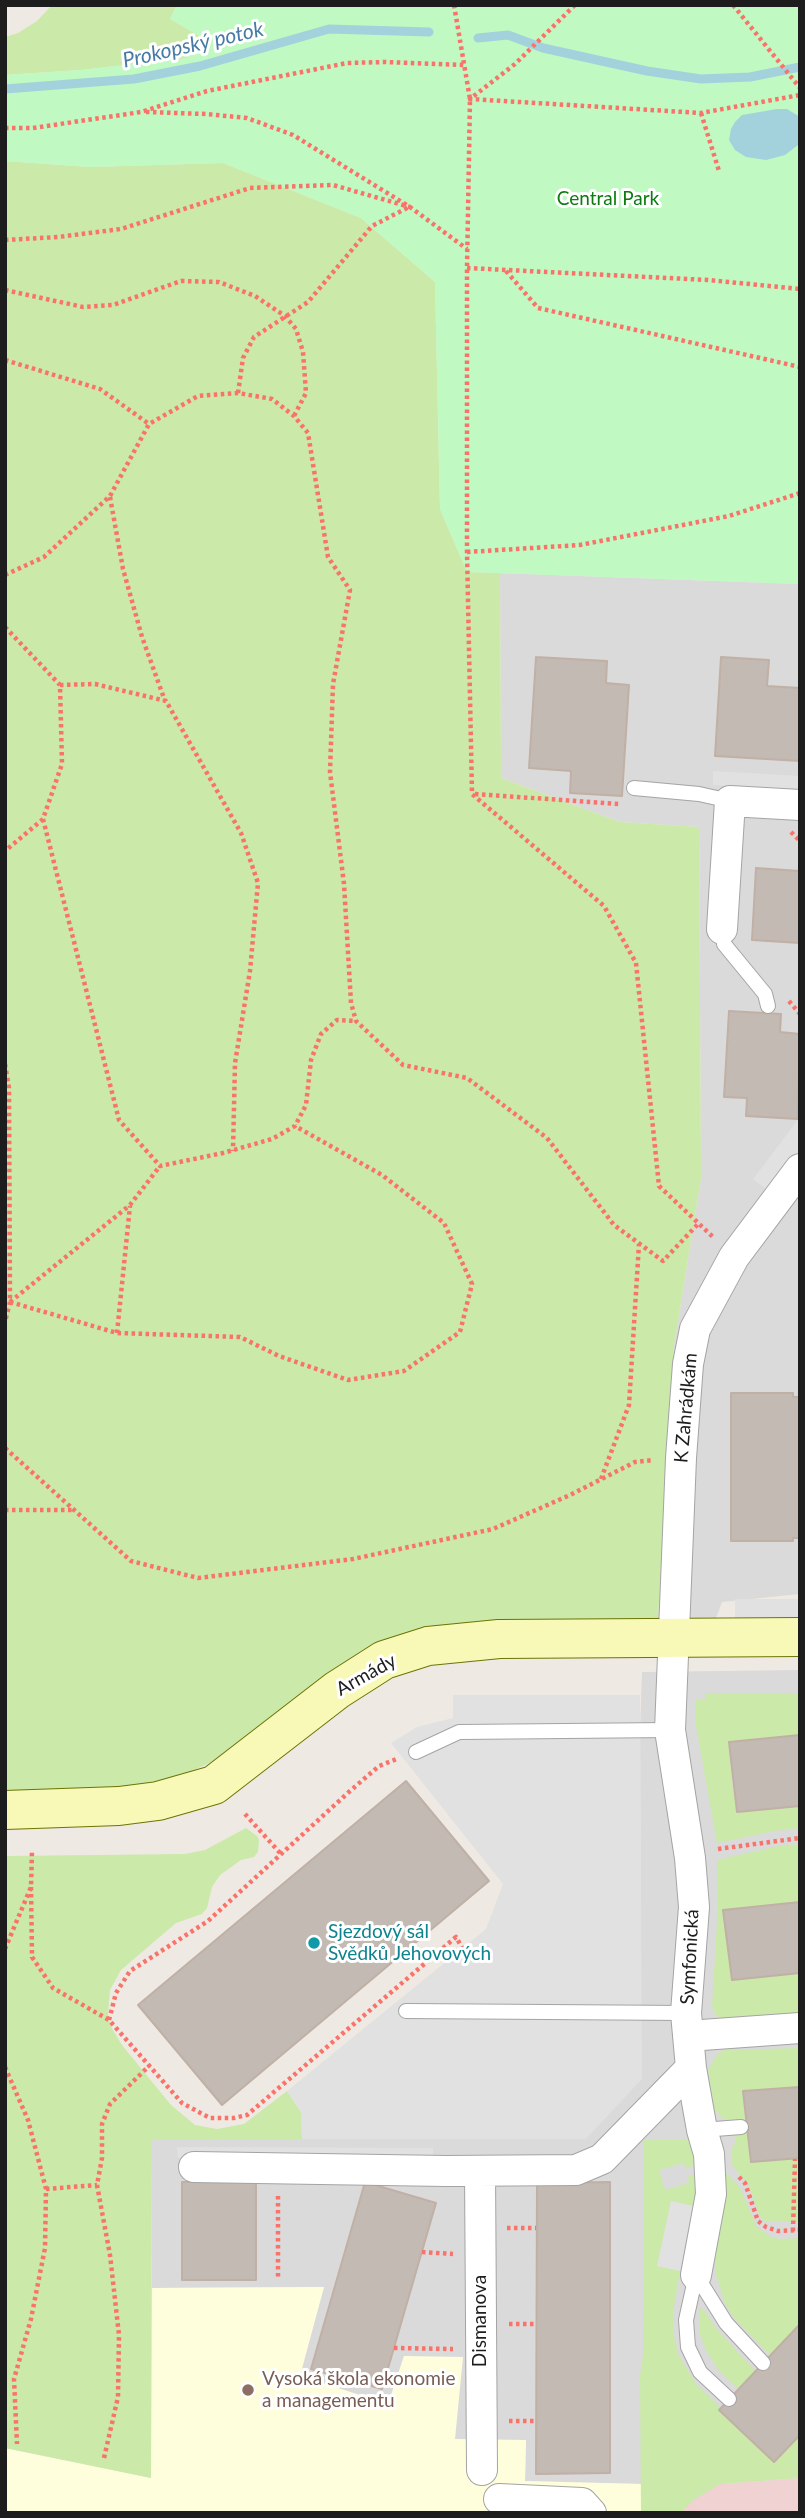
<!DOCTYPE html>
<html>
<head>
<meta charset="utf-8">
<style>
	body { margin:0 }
	#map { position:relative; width:805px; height:2518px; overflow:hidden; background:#eeeae3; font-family:Lato,sans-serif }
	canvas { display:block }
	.frame { position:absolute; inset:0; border:7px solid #1d1d1d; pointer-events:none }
</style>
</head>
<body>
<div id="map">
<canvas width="805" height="2518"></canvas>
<div class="frame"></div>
</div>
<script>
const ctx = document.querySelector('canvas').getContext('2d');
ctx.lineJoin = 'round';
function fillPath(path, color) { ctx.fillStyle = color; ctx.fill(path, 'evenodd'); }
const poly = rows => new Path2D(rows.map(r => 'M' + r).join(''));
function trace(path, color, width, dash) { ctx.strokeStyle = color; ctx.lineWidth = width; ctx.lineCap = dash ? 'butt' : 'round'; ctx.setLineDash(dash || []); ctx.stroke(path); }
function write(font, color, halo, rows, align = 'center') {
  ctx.font = font + ' Lato,sans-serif'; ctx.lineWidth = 6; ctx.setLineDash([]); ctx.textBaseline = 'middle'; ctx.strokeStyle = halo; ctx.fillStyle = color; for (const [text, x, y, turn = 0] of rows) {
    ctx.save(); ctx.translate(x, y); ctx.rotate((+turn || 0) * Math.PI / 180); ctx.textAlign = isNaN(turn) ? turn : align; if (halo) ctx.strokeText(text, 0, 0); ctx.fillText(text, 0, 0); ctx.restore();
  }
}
fillPath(poly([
	[500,573,800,584,800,1594,722,1602,716,1618,658,1619,674,1346,701,1178,699,827,620,822,501,778],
	[800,1670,800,2478,720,2484,681,2513,641,2513,640,2484,525,2481,526,2440,455,2440,388,2404,299,2376,324,2287,152,2288,152,2139,586,2139,641,2012,640,1731,642,1672]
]), '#dbdada');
fillPath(poly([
	[800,2478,800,2513,681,2513,693,2500,720,2484]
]), '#f0d2d2');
fillPath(poly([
	[324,2287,300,2376,388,2404,404,2356,463,2357,455,2439,526,2440,525,2481,641,2484,641,2513,6,2513,5,2448,151,2478,152,2288]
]), '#fffedc');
fillPath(poly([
	[52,5,177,5,170,19,203,38,187,58,81,70,5,75,5,37,18,33,37,21],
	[5,161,90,167,223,163,361,218,435,282,440,509,467,572,500,573,501,778,620,822,699,827,701,1178,674,1346,658,1619,418,1632,238,1750,172,1780,88,1799,5,1798],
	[705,1693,800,1693,800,1735,729,1742,733,1793,800,1806,800,1828,779,1830,717,1843,695,1720,695,1700,705,1700],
	[246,1828,257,1836,259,1840,258,1852,254,1857,241,1860,220,1875,212,1887,207,1908,202,1914,176,1923,121,1970,110,1990,108,2013,110,2025,122,2045,171,2105,195,2125,217,2129,244,2124,287,2091,301,2112,302,2139,152,2140,151,2478,5,2448,5,1856,185,1854,205,1850],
	[800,1844,800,1902,723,1910,732,1980,800,1973,800,2013,720,2019,715,2014,712,2007,718,1906,717,1860,778,1846],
	[800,2048,800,2087,743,2092,751,2162,800,2158,800,2222,765,2221,760,2217,748,2184,732,2165,731,2148,736,2143,730,2121,722,2118,714,2109,708,2070,716,2056,724,2050],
	[644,2140,692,2140,697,2164,686,2169,684,2163,659,2170,665,2190,689,2183,688,2176,694,2175,698,2183,693,2206,671,2201,658,2266,680,2271,673,2313,673,2330,678,2354,696,2384,721,2408,719,2411,774,2462,800,2435,800,2478,720,2484,693,2500,681,2513,641,2513,640,2376,643,2354],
	[724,2170,740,2188,757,2227,771,2237,780,2239,800,2238,800,2324,770,2355,734,2318,725,2304,715,2271,714,2254],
	[699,2308,704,2310,715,2327,755,2371,738,2389,719,2371,706,2350,700,2334]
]), '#cbe9a9');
fillPath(poly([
	[177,5,800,5,800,584,467,572,440,509,435,282,361,218,223,163,90,167,5,161,5,75,81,70,187,58,203,38,170,19]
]), '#c0f9c2');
fillPath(poly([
	[713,771,800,776,800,790,713,785],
	[800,1117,800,1155,771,1193,753,1179],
	[735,1599,800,1599,800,1623,735,1623],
	[453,1695,640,1695,642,2079,586,2139,302,2139,301,2112,287,2091,486,1929,503,1884,391,1743,417,1727,453,1718],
	[177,2147,433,2148,433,2158,178,2158],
	[671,2201,693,2206,680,2271,657,2266]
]), '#e1e1e1');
fillPath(poly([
	[777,109,787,109,800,117,798,145,785,155,766,160,746,157,735,150,729,140,731,129,735,122,742,115]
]), '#a3d2dc');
trace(poly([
	[478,38,508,35,543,48,647,71,701,79,750,77,800,67],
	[5,89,134,79,200,66,329,29,429,32]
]), '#a3d2dc', 9);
const building = poly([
	[536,657,607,661,606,683,629,685,622,796,570,793,571,771,529,768,536,657],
	[721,657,769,660,767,686,800,688,800,761,715,756,721,657],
	[756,868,800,871,800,943,752,940,756,868],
	[729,1011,781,1014,780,1032,800,1034,798,1119,746,1116,747,1098,724,1097,729,1011],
	[731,1393,793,1393,793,1397,800,1397,800,1538,793,1538,793,1541,731,1541,731,1393],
	[800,1735,800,1806,737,1812,729,1742,800,1735],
	[406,1781,489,1881,222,2105,138,2005,406,1781],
	[800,1902,800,1973,732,1980,723,1910,800,1902],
	[800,2087,800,2158,751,2162,743,2091,800,2087],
	[182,2182,256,2182,256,2280,182,2280,182,2182],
	[365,2182,436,2203,382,2389,311,2369,365,2182],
	[610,2182,610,2473,536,2474,537,2183,610,2182],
	[800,2324,800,2435,774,2462,719,2410,800,2324]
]);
fillPath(building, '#c3bab3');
trace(building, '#c0b0a6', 2);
const lane = poly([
	[634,788,699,794,730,801],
	[722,929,724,944,765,994,768,1006],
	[416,1752,459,1732,670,1730],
	[406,2011,686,2013],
	[702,2130,741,2127],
	[696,2275,686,2320,688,2347,700,2372,729,2399],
	[696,2275,726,2323,763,2363]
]);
const street = poly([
	[722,929,730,801,800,805],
	[688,2036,800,2028],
	[194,2167,446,2171,576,2170,602,2159,691,2068],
	[480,2171,482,2470],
	[696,2275,711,2194,709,2154,702,2130,691,2068,686,2013,694,1907,690,1858,670,1730,681,1458,688,1364,695,1329,734,1257,800,1169],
	[499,2499,582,2503,591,2513]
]);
const secondary = poly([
	[5,1810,119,1806,158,1801,214,1785,337,1690,384,1660,428,1646,499,1639,800,1637]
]);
trace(lane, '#a4a4a4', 16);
trace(street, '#a4a4a4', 32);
trace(secondary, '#6c7405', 40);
trace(poly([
	[454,5,470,99,467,268,467,552,472,794,604,906,636,963,659,1186,713,1237],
	[575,5,515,64,470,99,701,113,800,95],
	[733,5,800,88],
	[146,112,206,114,247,118,293,135,410,207,467,249],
	[701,113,719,171],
	[5,128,33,128,141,112,207,91,347,63,384,62,464,65],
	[5,240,58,237,121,229,250,188,333,185,410,207],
	[467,268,708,280,800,289],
	[506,271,538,308,800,367],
	[5,290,83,307,113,305,181,281,219,282,255,296,285,316,296,329,303,352,306,393,294,416],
	[5,360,100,389,149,424],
	[238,393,243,358,254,337,308,302,372,226,409,207],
	[110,497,123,569,142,637,165,701],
	[467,552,580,545,729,516,800,493],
	[5,575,44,557,110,496,149,424,198,396,238,393,272,399,294,416,308,433,328,557,350,590,333,684,330,772,344,884,351,1003,356,1021,403,1065,467,1078,547,1138,614,1225,663,1261,698,1224],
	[5,627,60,685,62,764,43,819,5,851],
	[60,685,95,684,166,701,241,833,258,883,250,971,235,1063,233,1151],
	[475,794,619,804],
	[43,819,119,1120,160,1166,223,1153,272,1139,295,1126,306,1105,311,1060,321,1034,337,1020,356,1021],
	[791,832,800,841],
	[789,1001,800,1014],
	[5,1064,9,1088,10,1302,5,1322],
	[10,1302,117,1333,240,1337,279,1356,348,1380,404,1371,460,1332,472,1284,444,1223,382,1175,295,1126],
	[10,1302,130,1205,160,1166],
	[117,1333,130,1206],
	[5,1448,131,1561,198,1578,353,1559,493,1529,570,1495,635,1462,653,1460],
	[601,1479,629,1405,639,1244],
	[5,1510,74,1510],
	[245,1814,281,1854],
	[718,1849,800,1838],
	[31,1887,32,1957,53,1988,109,2020,182,2103,210,2118,234,2118,247,2115,456,1937,468,1958],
	[5,1949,31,1887,32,1851],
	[109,2020,116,1993,130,1971,208,1921,350,1791,379,1766,399,1758],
	[5,2067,28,2120,46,2189,45,2248,31,2319,14,2379,17,2444],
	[739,2177,745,2183,758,2221,766,2227,778,2231,800,2230],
	[46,2189,97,2185],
	[278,2196,278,2280],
	[507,2228,536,2228],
	[793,2231,795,2159],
	[422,2252,453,2254],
	[509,2324,536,2324],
	[394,2348,453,2349],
	[509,2421,536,2421],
	[104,2458,118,2397,119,2335,110,2255,97,2185,102,2158,102,2124,110,2104,149,2066]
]), '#f9736a', 4.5, [3.5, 3.5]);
trace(lane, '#fff', 14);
trace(street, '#fff', 30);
trace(secondary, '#f8f9b7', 38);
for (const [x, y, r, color] of [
	[314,1943,7,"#0f9aa8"],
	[248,2390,7,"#8d6e63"]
]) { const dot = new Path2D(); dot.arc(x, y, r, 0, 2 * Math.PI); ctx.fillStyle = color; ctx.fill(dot); trace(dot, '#fff', 2.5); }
write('19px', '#0c7b11', '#fff', [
	["Central Park",608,199]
]);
write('19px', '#1d1d1d', '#fff', [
	["K Zahrádkám",686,1408,-85],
	["Armády",366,1675,-29],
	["Symfonická",690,1957,-87],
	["Dismanova",480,2321,-90]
]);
write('19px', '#0d838f', '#fff', [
	["Sjezdový sál",328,1932],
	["Svědků Jehovových",328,1954]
], 'left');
write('19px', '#785e54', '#fff', [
	["Vysoká škola ekonomie",262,2379],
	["a managementu",262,2401]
], 'left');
write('italic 21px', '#477aa4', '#fff', [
	["Prokopský potok",193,45,-13]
]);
</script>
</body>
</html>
